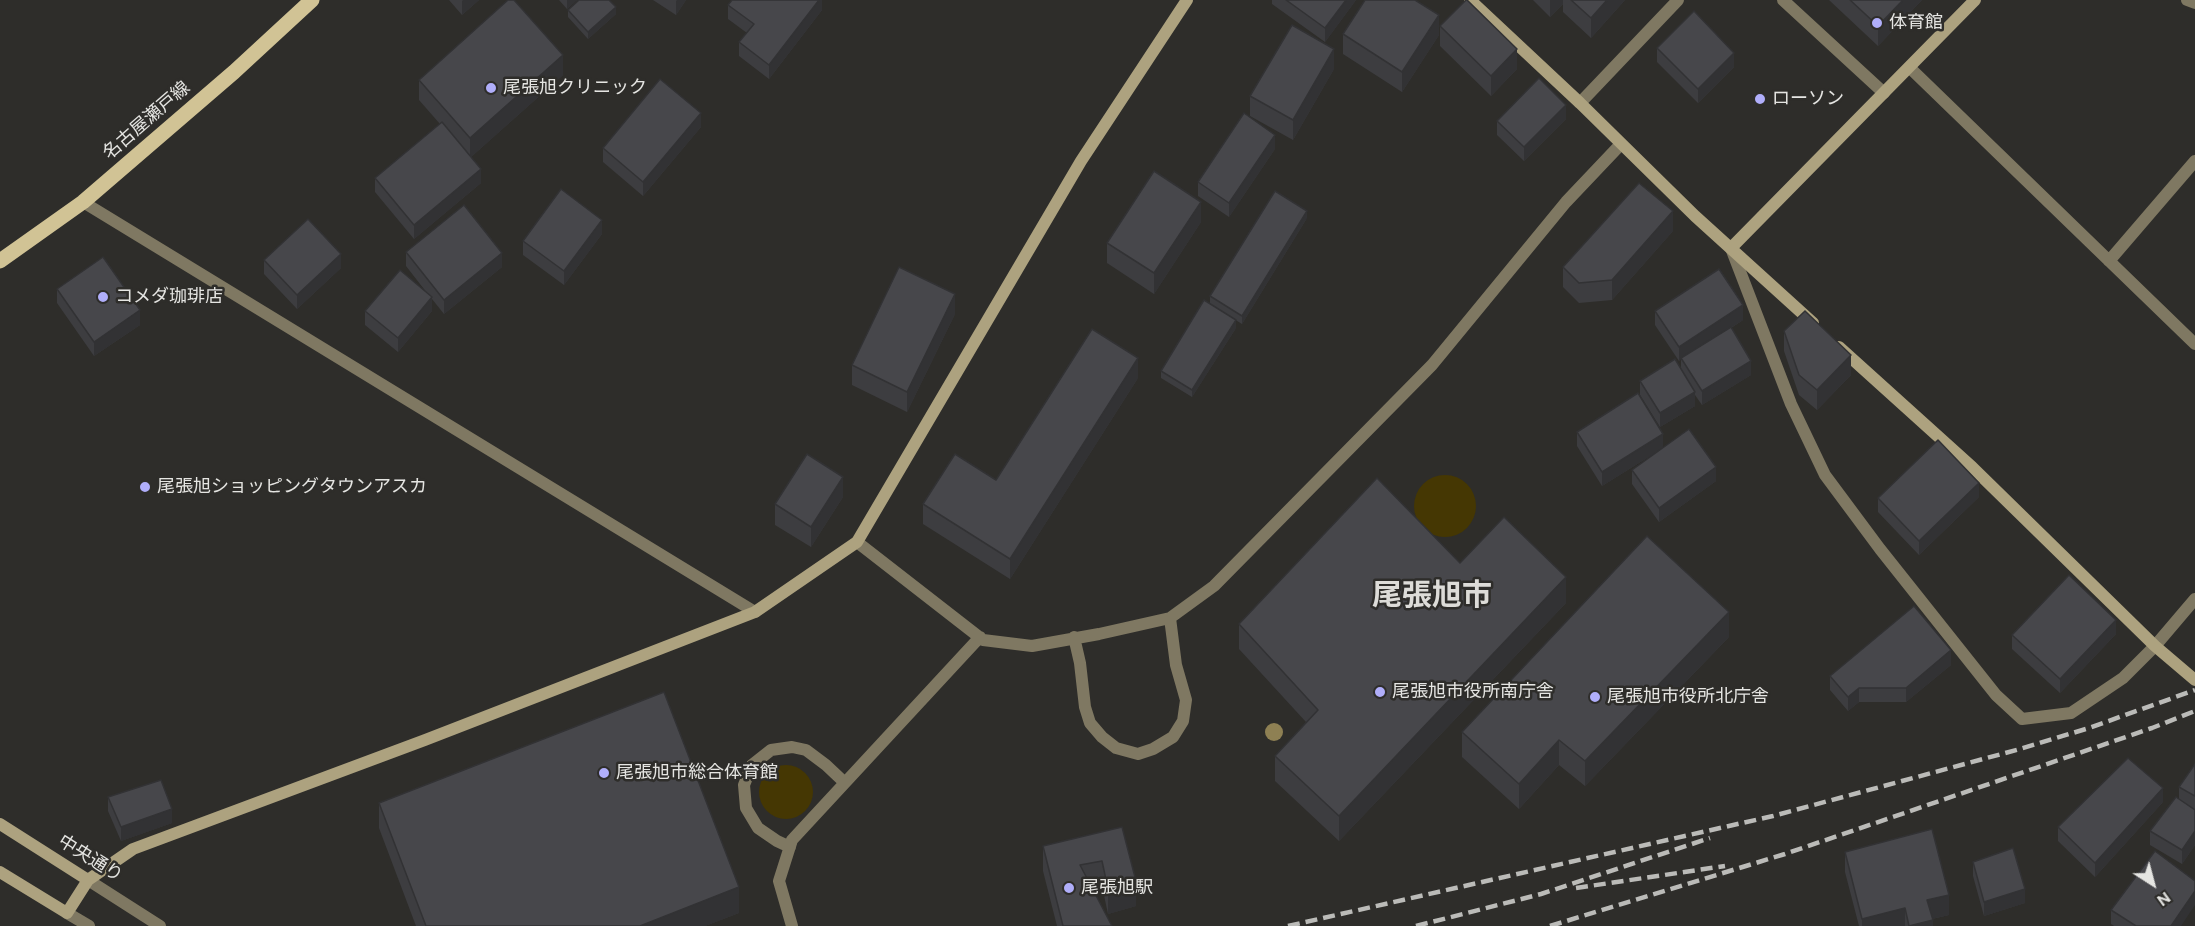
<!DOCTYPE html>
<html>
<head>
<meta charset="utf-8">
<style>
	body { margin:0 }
	#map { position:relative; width:2195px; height:926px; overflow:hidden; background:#2e2d2a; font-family:"DM Sans",sans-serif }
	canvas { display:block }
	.north { position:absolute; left:2123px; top:854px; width:60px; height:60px; -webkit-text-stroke:4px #2e2d2a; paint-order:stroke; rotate:144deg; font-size:16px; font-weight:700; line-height:24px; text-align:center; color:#e5e5e2 }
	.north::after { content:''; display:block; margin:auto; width:21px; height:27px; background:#e5e5e2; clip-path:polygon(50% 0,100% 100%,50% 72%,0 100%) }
</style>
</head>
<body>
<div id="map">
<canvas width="2195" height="926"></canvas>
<div class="north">N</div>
</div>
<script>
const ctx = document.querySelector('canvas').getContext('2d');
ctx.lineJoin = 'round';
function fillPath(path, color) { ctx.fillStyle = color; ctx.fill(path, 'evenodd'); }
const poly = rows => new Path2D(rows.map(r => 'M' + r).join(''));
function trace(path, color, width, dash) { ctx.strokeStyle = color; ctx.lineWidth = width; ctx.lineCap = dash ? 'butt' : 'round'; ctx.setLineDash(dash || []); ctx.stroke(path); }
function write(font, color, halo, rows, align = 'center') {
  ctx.font = font + ' "DM Sans","Noto Sans JP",sans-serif'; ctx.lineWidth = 5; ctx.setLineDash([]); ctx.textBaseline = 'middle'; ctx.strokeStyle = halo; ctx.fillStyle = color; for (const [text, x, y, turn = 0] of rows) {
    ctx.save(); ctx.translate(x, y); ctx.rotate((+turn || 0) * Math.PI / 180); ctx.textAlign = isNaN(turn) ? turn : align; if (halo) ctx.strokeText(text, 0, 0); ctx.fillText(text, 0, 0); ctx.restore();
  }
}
fillPath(poly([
	'1414 506a31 31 0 1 1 62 0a31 31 0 1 1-62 0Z',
	'759 792a27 27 0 1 1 54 0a27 27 0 1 1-54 0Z'
]), '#453703');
trace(poly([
	[857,542,983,640,1032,646,1099,634,1170,618,1214,586,1432,365,1566,202,1621,144],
	[1074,637,1080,663,1085,707,1090,723,1102,737,1116,748,1138,754,1153,749,1173,737,1183,721,1186,700,1176,665,1170,618],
	[790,847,777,841,758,828,746,808,744,785,752,765,771,750,792,747,806,750,826,765,844,782],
	[792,926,779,881,792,840,980,637]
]), '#7f7862', 12);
trace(poly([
	[1783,0,1884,93],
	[2187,0,2195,3],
	[1910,68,2195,344],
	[1580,103,1678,0],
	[83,202,755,612],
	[1731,248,1791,404,1825,475,1880,549,1996,695,2022,719,2071,713,2123,678,2155,646,2195,599],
	[2109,261,2195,161],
	[88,880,160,926],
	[67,913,89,926]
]), '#7f7862', 12);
trace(poly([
	[1470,0,1580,103,1695,216,1813,323],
	[1731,248,1975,0],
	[1839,347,1972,467,2155,646,2195,680],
	[0,824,88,880],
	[0,872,67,913,88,880,133,849,425,740,755,612,857,542,1081,161,1187,0]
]), '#ada27f', 12);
trace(poly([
	[0,261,83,202,234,72,312,0]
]), '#d1c395', 15);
trace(poly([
	[1576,888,1725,866],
	[1288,926,1773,816,2020,749,2089,728,2195,690],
	[1416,926,1541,894,1710,838],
	[1550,926,1785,854,2152,728,2195,711]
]), '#bbbbb8', 4.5, [12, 6]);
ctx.fillStyle = '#8e8053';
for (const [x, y] of [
	[1274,732]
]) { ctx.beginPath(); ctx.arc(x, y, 9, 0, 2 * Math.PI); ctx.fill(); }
fillPath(poly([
	[449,0,479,0,462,15],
	[559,0,577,0,567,9],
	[653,0,686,0,676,15],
	[822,0,822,10,769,79,739,56,739,42,747,33,728,19,728,5],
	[1272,0,1356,0,1325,42,1272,4],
	[1533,0,1625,0,1591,38,1563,12,1563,4,1550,17],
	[1829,0,1922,0,1878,46],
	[568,10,616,14,588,39,568,17],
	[1440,26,1517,69,1491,96,1440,46],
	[1343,34,1439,35,1402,92,1343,54],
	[1657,48,1734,67,1698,103,1657,62],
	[1334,69,1293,140,1250,116,1250,96],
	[563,75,471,157,481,183,414,239,375,192,375,178,440,124,419,100,419,80],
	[1566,119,1524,161,1497,135,1497,121],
	[701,127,643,196,603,162,603,148],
	[1275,149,1229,217,1198,196,1198,182],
	[1307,218,1242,324,1210,304,1210,296],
	[1201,222,1154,294,1107,263,1107,243],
	[1673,231,1612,300,1579,303,1563,287,1563,267],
	[602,234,564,285,523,255,523,241],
	[406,252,502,267,444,314,432,299,432,311,398,352,365,325,365,311,427,293,406,266],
	[264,260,341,268,297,309,264,274],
	[57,289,140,325,94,356,57,303],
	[1655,311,1743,320,1731,328,1751,375,1702,405,1695,395,1695,406,1660,427,1640,395,1640,381,1681,369,1681,359,1679,361,1655,325],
	[955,314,907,412,852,385,852,365],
	[1236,328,1192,397,1161,378,1161,371],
	[1784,331,1851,375,1817,410,1799,395,1784,351],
	[1138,378,1010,579,923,524,923,504,996,480],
	[1577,432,1663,447,1716,481,1659,522,1632,484,1632,470,1655,453,1602,486,1577,446],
	[843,497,811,547,775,525,775,504],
	[1979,497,1919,555,1878,512,1878,498],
	[1460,563,1566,603,1339,841,1275,781,1275,756,1306,722,1239,649,1239,624],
	[2116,634,2060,693,2012,649,2012,635],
	[1729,637,1585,786,1559,765,1519,809,1462,757,1462,732],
	[1951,665,1906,702,1859,702,1848,711,1830,690,1830,676],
	[2195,764,2195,845,2182,864,2150,845,2150,831,2179,799,2179,787],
	[108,797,172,823,121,841,108,811],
	[2163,802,2095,877,2058,841,2058,827],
	[379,803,739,913,705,926,416,926,379,828],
	[1122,827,1136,906,1108,914,1102,886,1092,888,1112,926,1057,926,1043,871,1043,846],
	[1845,852,1949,915,1932,919,1933,926,1859,926,1845,872],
	[1973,862,2025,903,1984,916,1973,876],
	[2111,910,2181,926,2114,926,2111,924]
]), '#3d3d40');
fillPath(poly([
	[463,0,479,0,462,15,462,1],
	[567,0,577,0,567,9],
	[677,0,686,0,676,15,676,1],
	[819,0,822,0,822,10,769,79,769,65],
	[1346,0,1356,0,1325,42,1325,28],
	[1550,0,1563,0,1563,4,1550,17],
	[1607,0,1625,0,1591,38,1591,18],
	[1903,0,1922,0,1878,46,1878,26],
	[616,7,616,14,588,39,588,32],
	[1439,15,1439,35,1402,92,1402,72],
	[1334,49,1334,69,1293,140,1293,120],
	[1517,49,1517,69,1491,96,1491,76],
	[1734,53,1734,67,1698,103,1698,89],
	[563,55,563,75,470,158,470,138],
	[1566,105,1566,119,1524,161,1524,147],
	[701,113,701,127,643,196,643,182],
	[1275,135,1275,149,1229,217,1229,203],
	[481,169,481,183,414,239,414,225],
	[1201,202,1201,222,1154,294,1154,273],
	[1307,211,1307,218,1242,324,1242,316],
	[1673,211,1673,231,1612,300,1612,280],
	[602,220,602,234,564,285,564,271],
	[502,253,502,267,444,314,444,300],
	[341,254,341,268,297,309,297,295],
	[955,294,955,314,907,412,907,392],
	[432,297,432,311,398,352,398,338],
	[1743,305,1743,320,1679,361,1679,347],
	[140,310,140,325,94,356,94,342],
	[1236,320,1236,328,1192,397,1192,390],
	[1851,355,1851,375,1817,410,1817,390],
	[1138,358,1138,378,1010,579,1010,559],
	[1751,361,1751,375,1702,405,1702,391],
	[1695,392,1695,406,1660,427,1660,413],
	[1663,434,1663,448,1602,486,1602,472],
	[1716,467,1716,481,1659,522,1659,508],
	[843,477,843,497,811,547,811,527],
	[1979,483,1979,497,1919,555,1919,541],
	[1566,577,1566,603,1339,841,1339,816],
	[1729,612,1729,637,1585,786,1585,761],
	[2116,620,2116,634,2060,693,2060,679],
	[1951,650,1951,665,1906,702,1906,688],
	[1859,688,1859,702,1848,711,1848,697],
	[1559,740,1559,765,1519,809,1519,784],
	[2163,788,2163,802,2095,877,2095,863],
	[172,809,172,823,121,841,121,827],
	[2195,831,2195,845,2182,864,2182,850],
	[1136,881,1136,906,1108,914,1108,889],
	[739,887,739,913,705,926,640,926],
	[2025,889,2025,903,1984,916,1984,902],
	[2195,891,2195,905,2181,926,2171,926],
	[1949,895,1949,915,1927,920,1927,900],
	[1905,908,1905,926,1862,926,1862,919],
	[1933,920,1933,926,1912,926]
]), '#323234');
const building = poly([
	[508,0,514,0,563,55,470,138,419,80,508,0],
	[579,0,609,0,616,7,588,32,568,10,579,0],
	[732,0,819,0,769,65,739,42,754,24,728,5,732,0],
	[1286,0,1346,0,1325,28,1286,0],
	[1365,0,1415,0,1439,15,1402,72,1343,34,1365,0],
	[1466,0,1467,0,1517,49,1491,76,1440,26,1466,0],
	[1571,0,1607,0,1591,18,1571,0],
	[1850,0,1903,0,1878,26,1850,0],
	[1694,11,1734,53,1698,89,1657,48,1694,11],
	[1292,25,1334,49,1293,120,1250,96,1292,25],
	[1539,78,1566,105,1524,147,1497,121,1539,78],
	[660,79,701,113,643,182,603,148,660,79],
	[1244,113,1275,135,1229,203,1198,182,1244,113],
	[442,122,481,169,414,225,375,178,442,122],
	[1154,171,1201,202,1154,273,1107,243,1154,171],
	[1639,183,1673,211,1612,280,1579,283,1563,267,1639,183],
	[561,189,602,220,564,271,523,241,561,189],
	[1275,191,1307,211,1242,316,1210,296,1275,191],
	[464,205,502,253,444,300,406,252,464,205],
	[308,219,341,254,297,295,264,260,308,219],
	[103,257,140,310,94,342,57,289,103,257],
	[899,267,955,294,907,392,852,365,899,267],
	[1719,269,1743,305,1679,347,1655,311,1719,269],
	[400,270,432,297,398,338,365,311,400,270],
	[1204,300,1236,320,1192,390,1161,371,1204,300],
	[1805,311,1851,355,1817,390,1799,375,1784,331,1805,311],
	[1731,327,1751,361,1702,391,1681,358,1731,327],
	[1092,329,1138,358,1010,559,923,504,955,454,996,480,1092,329],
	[1675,359,1695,392,1660,413,1640,381,1675,359],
	[1638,393,1663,434,1602,472,1577,432,1638,393],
	[1689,429,1716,467,1659,508,1632,470,1689,429],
	[1938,440,1979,483,1919,541,1878,498,1938,440],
	[807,454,843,477,811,527,775,504,807,454],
	[1377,478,1460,563,1504,517,1566,577,1339,816,1275,756,1318,710,1239,624,1377,478],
	[1647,536,1729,612,1585,761,1559,740,1519,784,1462,732,1647,536],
	[2069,575,2116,620,2060,679,2012,635,2069,575],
	[1914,606,1951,650,1906,688,1859,688,1848,697,1830,676,1914,606],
	[664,692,739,887,640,926,426,926,379,803,664,692],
	[2128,758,2163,788,2095,863,2058,827,2128,758],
	[2195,764,2195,796,2179,787,2195,764],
	[161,780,172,809,121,827,108,797,161,780],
	[2176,797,2195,810,2195,831,2182,850,2150,831,2176,797],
	[1122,827,1136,881,1108,889,1102,861,1080,865,1112,926,1063,926,1043,846,1122,827],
	[1932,829,1949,895,1927,900,1933,920,1909,926,1905,908,1862,919,1845,852,1932,829],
	[2013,848,2025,889,1984,902,1973,862,2013,848],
	[2155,851,2195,881,2195,891,2171,926,2136,926,2111,910,2155,851]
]);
fillPath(building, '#47474b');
trace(building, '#323234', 1.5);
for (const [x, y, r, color] of [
	[1877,23,6,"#b0aefa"],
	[491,88,6,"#b0aefa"],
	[1760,99,6,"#b0aefa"],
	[103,297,6,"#b0aefa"],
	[145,487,6,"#b0aefa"],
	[1380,692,6,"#b0aefa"],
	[1595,697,6,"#b0aefa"],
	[604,773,6,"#b0aefa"],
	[1069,888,6,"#b0aefa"]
]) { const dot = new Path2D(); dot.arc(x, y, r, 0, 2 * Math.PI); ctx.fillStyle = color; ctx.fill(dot); trace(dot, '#2e2d2a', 2); }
write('18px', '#e5e5e2', '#2e2d2a', [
	["体育館",1889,23],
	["尾張旭クリニック",503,88],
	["ローソン",1772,99],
	["コメダ珈琲店",115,297],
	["尾張旭ショッピングタウンアスカ",157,487],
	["尾張旭市役所南庁舎",1392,692],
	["尾張旭市役所北庁舎",1607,697],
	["尾張旭市総合体育館",616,773],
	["尾張旭駅",1081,888]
], 'left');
write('18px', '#e5e5e2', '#2e2d2a', [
	["名古屋瀬戸線",147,121,-41],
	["中央通り",90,859,32]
]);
write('bold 30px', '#dddcd8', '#2e2d2a', [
	["尾張旭市",1432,597]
]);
</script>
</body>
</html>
